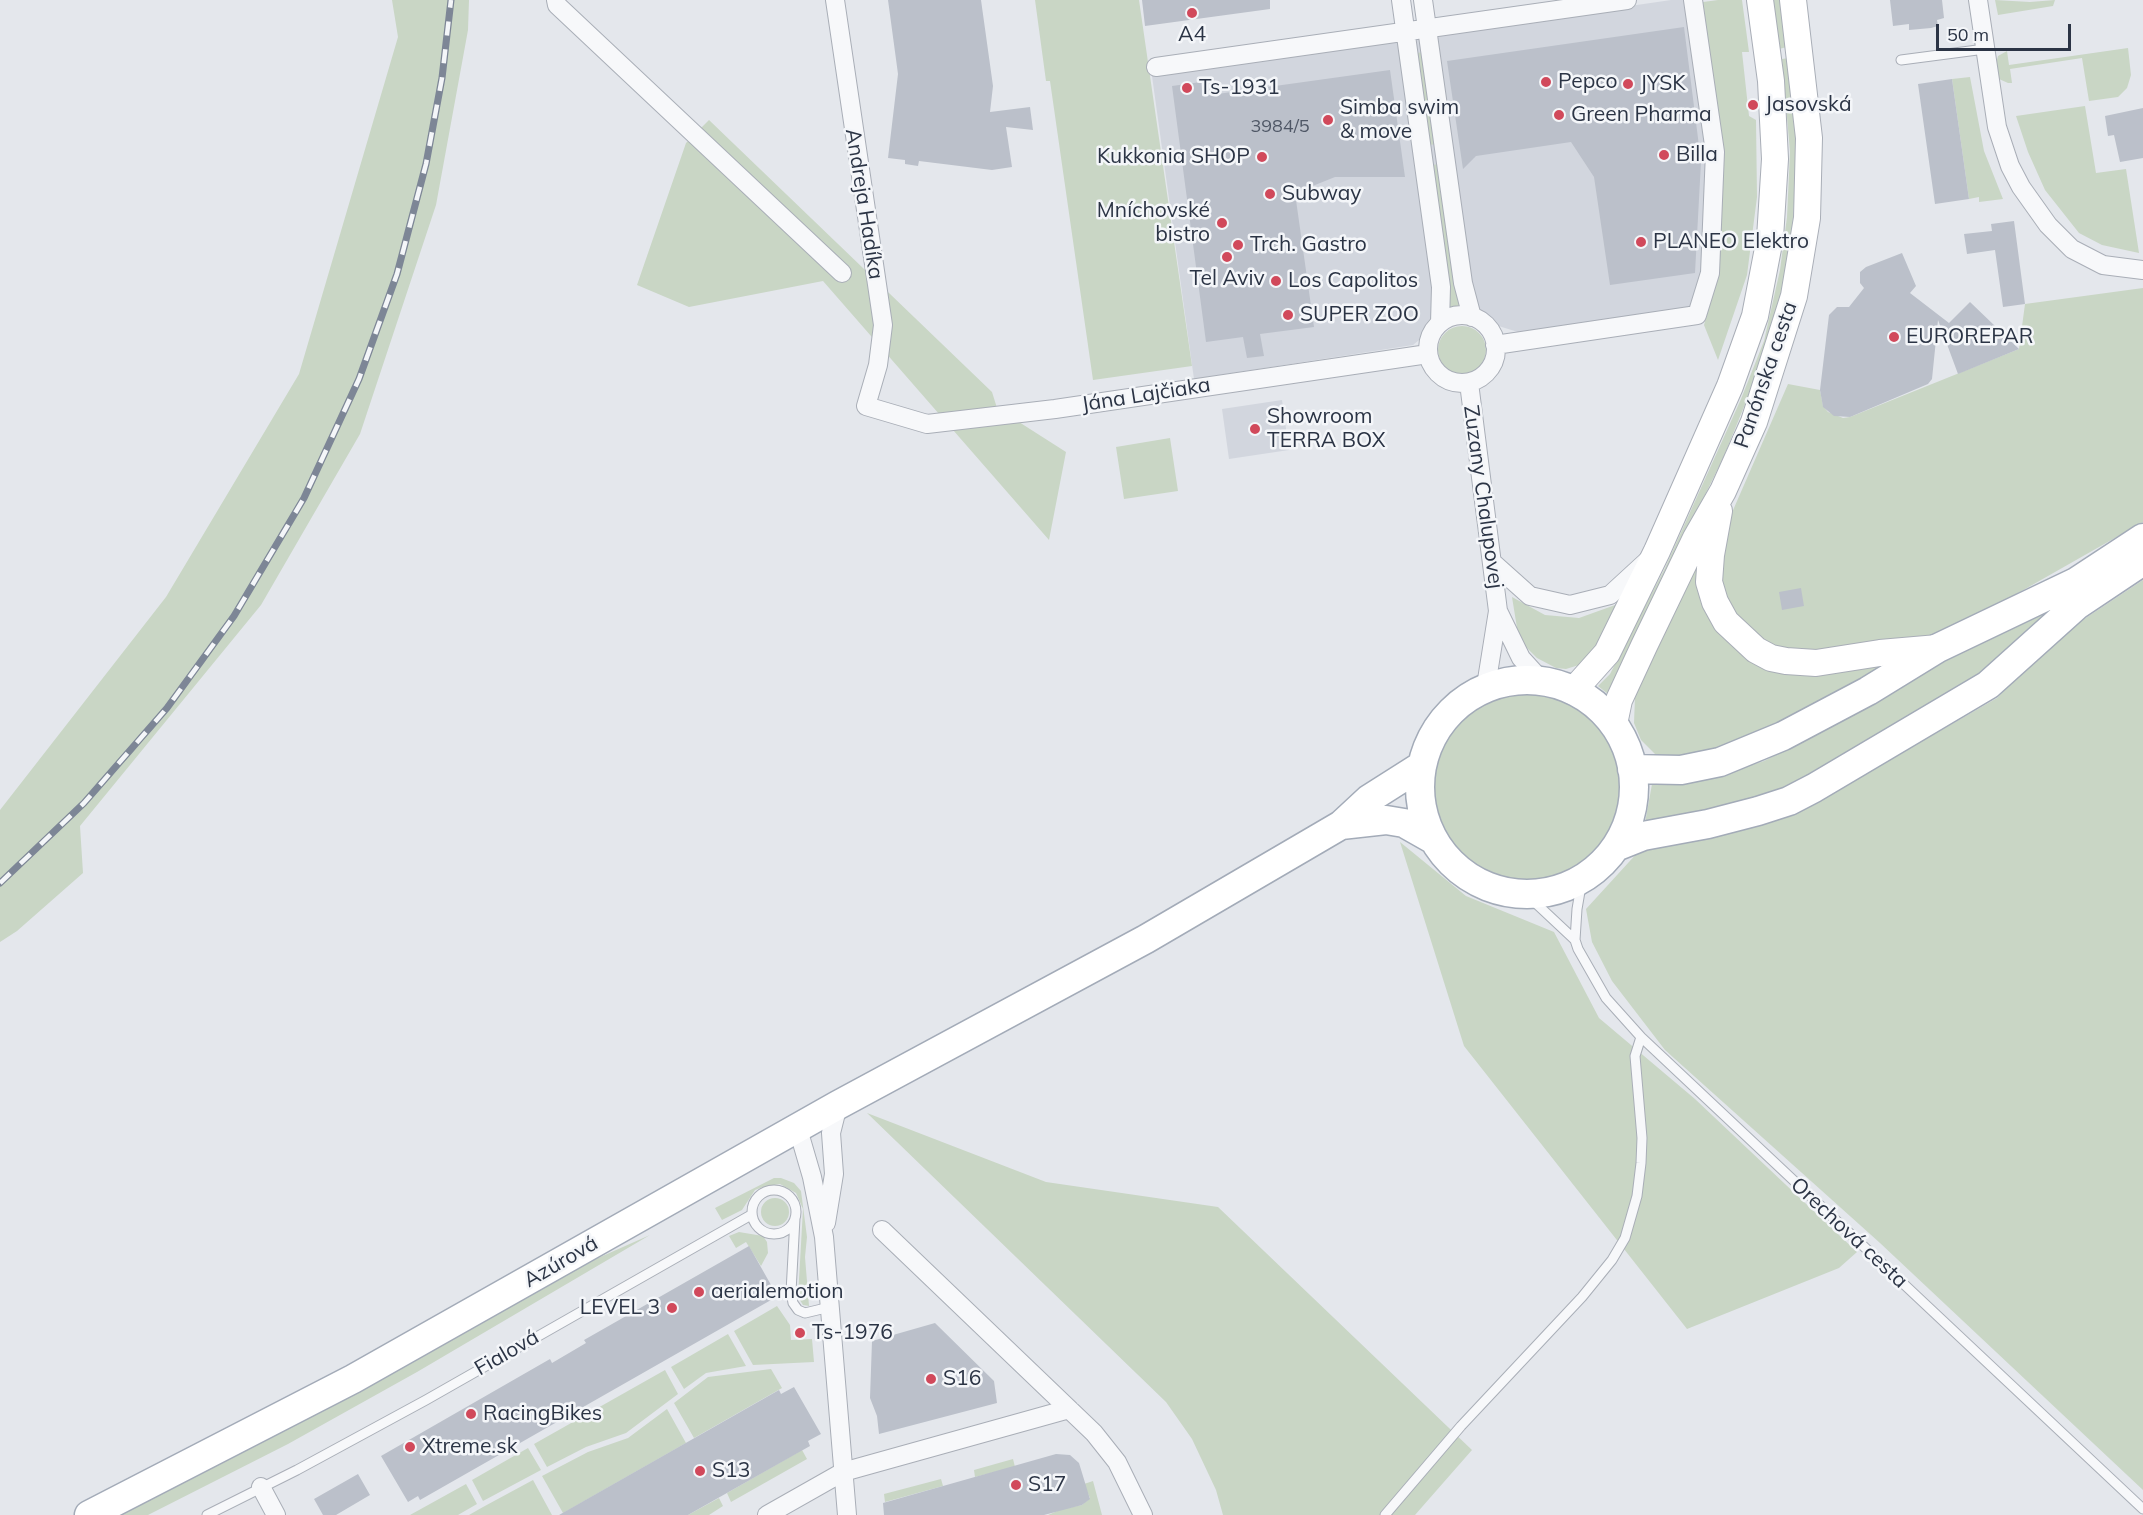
<!DOCTYPE html>
<html>
<head>
<meta charset="utf-8">
<style>
	body { margin:0 }
	#map { position:relative; width:2143px; height:1515px; overflow:hidden; background:#e4e7ec; font-family:Mulish,sans-serif }
	canvas { display:block }
	.scale { position:absolute; left:1936px; top:24px; width:135px; height:27px; box-sizing:border-box; border:3px solid #2b3445; border-top:0; padding-left:8px; font-size:18px; line-height:21px; white-space:nowrap; color:#2b3445; -webkit-text-stroke:4px #f4f6f9; paint-order:stroke }
</style>
</head>
<body>
<div id="map">
<canvas width="2143" height="1515"></canvas>
<div class="scale">50 m</div>
</div>
<script>
const ctx = document.querySelector('canvas').getContext('2d');
ctx.lineJoin = 'round';
function fillPath(path, color) { ctx.fillStyle = color; ctx.fill(path, 'evenodd'); }
const poly = rows => new Path2D(rows.map(r => 'M' + r).join(''));
function trace(path, color, width, dash) { ctx.strokeStyle = color; ctx.lineWidth = width; ctx.lineCap = dash ? 'butt' : 'round'; ctx.setLineDash(dash || []); ctx.stroke(path); }
function write(font, color, halo, rows, align = 'center') {
  ctx.font = font + ' Mulish,sans-serif'; ctx.lineWidth = 5; ctx.setLineDash([]); ctx.textBaseline = 'middle'; ctx.strokeStyle = halo; ctx.fillStyle = color; for (const [text, x, y, turn = 0] of rows) {
    ctx.save(); ctx.translate(x, y); ctx.rotate((+turn || 0) * Math.PI / 180); ctx.textAlign = isNaN(turn) ? turn : align; if (halo) ctx.strokeText(text, 0, 0); ctx.fillText(text, 0, 0); ctx.restore();
  }
}
fillPath(poly([
	[1671,0,1692,0,1710,152,1704,308,1518,332,1453,312,1413,345,1194,379,1152,76],
	[1282,400,1289,450,1229,459,1222,409]
]), '#d2d6de');
fillPath(poly([
	[392,0,469,0,468,30,436,205,360,434,261,605,80,826,83,873,17,931,0,942,0,810,166,597,299,374,398,37],
	[1035,0,1139,0,1192,366,1093,380,1050,81,1046,81],
	[1718,0,1742,0,1749,52,1742,52,1749,116,1756,120,1757,197,1747,275,1718,360,1704,325,1718,274,1722,145,1703,2],
	[1772,0,1780,0,1787,47,1779,49],
	[1995,0,2030,2,2055,0,2053,6,1998,15],
	[2128,48,2131,75,2127,88,2118,97,2089,101,2082,58,2010,69,2012,83,2008,83,1999,79,1996,63,1998,56,2007,51,2009,65],
	[1425,52,1438,144,1428,145,1417,53],
	[1789,58,1797,152,1793,219,1786,274,1769,345,1724,456,1608,694,1598,686,1610,674,1665,568,1741,399,1764,341,1780,270,1787,217,1790,152,1782,59],
	[1970,77,1984,151,2003,199,1979,202,1979,197,1969,199,1952,79],
	[2085,106,2096,173,2126,169,2139,253,2102,245,2079,233,2045,190,2028,152,2016,116],
	[709,120,992,392,997,408,1066,452,1049,540,823,281,689,307,637,285,686,143],
	[1441,164,1462,305,1448,308,1431,165],
	[2143,288,2143,522,2004,601,1948,630,1907,642,1795,655,1781,653,1734,618,1719,582,1727,524,1788,384,1820,390,1823,406,1828,412,1843,418,1850,417,2019,349,2025,304],
	'1438 350a24 24 0 1 1 48 0a24 24 0 1 1-48 0Z',
	[1170,438,1178,491,1124,499,1116,447],
	[1701,552,1747,653,1902,660,1778,730,1683,758,1658,757,1641,740,1634,723,1635,697,1641,675],
	[2143,580,2143,1490,1880,1243,1665,1050,1612,981,1592,942,1586,909,1639,851,1794,815,1997,698,2054,639],
	[1512,597,1545,615,1579,618,1618,604,1590,656,1579,665,1566,669,1556,668,1537,658,1524,645,1517,628],
	[2050,611,1982,673,1835,765,1757,801,1645,823,1652,784,1709,779,1764,761,1826,730,1970,646],
	'1431 787a95 95 0 1 1 190 0a95 95 0 1 1-190 0Z',
	[1400,842,1466,896,1554,932,1599,1018,1695,1099,1857,1252,1839,1268,1687,1329,1464,1046],
	[867,1113,1046,1182,1218,1207,1472,1450,1415,1515,1223,1515,1216,1490,1192,1439,1166,1402],
	[774,1178,781,1178,794,1183,801,1191,807,1237,805,1257,809,1306,803,1305,798,1297,803,1209,796,1193,780,1184,763,1187,755,1190,742,1210,722,1220,715,1208],
	'761 1212a14 14 0 1 1 28 0a14 14 0 1 1-28 0Z',
	[739,1232,763,1236,767,1242,768,1253,761,1266,746,1242,736,1248,729,1236],
	[650,1235,417,1372,288,1444,148,1515,120,1515,571,1270],
	[777,1306,790,1325,791,1340,812,1339,814,1362,753,1365,734,1331],
	[728,1334,746,1366,706,1373,684,1389,671,1367],
	[771,1369,782,1388,694,1438,674,1403,708,1377],
	[665,1370,678,1394,626,1433,586,1447,547,1467,534,1444],
	[667,1409,686,1443,563,1513,542,1476,588,1452,628,1438],
	[528,1448,541,1470,483,1501,472,1480],
	[802,1450,807,1459,731,1502,727,1493],
	[1013,1459,1015,1467,975,1477,974,1470],
	[941,1479,943,1486,885,1502,884,1494],
	[533,1480,552,1515,469,1515,483,1507],
	[1093,1481,1102,1515,1048,1515,1062,1509,1082,1505,1090,1498,1084,1484],
	[466,1484,477,1504,458,1515,410,1515],
	[719,1498,723,1506,709,1515,688,1515]
]), '#c9d6c5');
fillPath(poly([
	[888,0,981,0,993,86,990,112,1030,107,1033,130,1006,127,1012,167,992,170,919,161,918,166,905,164,905,160,888,158,898,74],
	[1142,0,1270,0,1270,9,1145,26],
	[1890,0,1942,0,1944,18,1937,20,1938,26,1931,28,1909,30,1909,24,1893,26],
	[1684,27,1701,162,1695,273,1610,285,1594,177,1571,142,1476,156,1463,169,1447,61],
	[1390,70,1405,177,1335,177,1295,193,1314,327,1260,334,1264,356,1247,358,1243,337,1206,342,1172,86,1201,82,1203,96],
	[1952,79,1969,199,1935,204,1918,84],
	[2143,108,2143,158,2120,162,2114,135,2108,136,2105,116],
	[2014,221,2025,304,2003,307,1995,250,1967,254,1964,234,1992,231,1991,224],
	[1902,253,1916,286,1910,293,1949,323,1970,302,2019,349,1958,374,1938,320,1932,379,1928,384,1850,417,1834,416,1823,407,1820,390,1829,315,1837,307,1849,307,1864,288,1860,283,1860,272,1866,267],
	[1801,588,1804,606,1782,610,1779,592],
	[749,1246,775,1292,768,1296,771,1300,420,1500,418,1496,408,1502,381,1456,550,1359,552,1363,586,1343,584,1340],
	[935,1323,994,1381,997,1403,879,1434,877,1416,870,1398,872,1341],
	[794,1387,821,1434,808,1441,810,1446,688,1515,559,1515,779,1390,781,1394],
	[1056,1454,1070,1455,1079,1463,1090,1499,1082,1505,1044,1515,884,1515,883,1503],
	[358,1474,370,1495,336,1515,323,1515,314,1499]
]), '#bbc0ca');
const service = poly([
	[1901,60,1985,49],
	[1582,880,1577,909,1575,940,1578,949,1606,998,1641,1037,2143,1509],
	[1527,895,1575,940],
	'752 1212a22 22 0 1 1 44 0a22 22 0 1 1-44 0Z',
	[795,1218,791,1292,793,1303,798,1310,805,1313,830,1307],
	[207,1515,297,1470,426,1400,751,1215],
	[1385,1515,1461,1426,1582,1297,1612,1260,1625,1238,1637,1196,1641,1163,1642,1138,1635,1056,1641,1037]
]);
const minor = poly([
	[556,0,557,5,842,273],
	[835,0,883,325,878,365,866,406,927,424,1055,409,1428,354],
	[1401,0,1441,287,1440,323],
	[1423,0,1463,283,1472,317],
	[1978,0,1997,127,2010,166,2021,187,2048,225,2072,249,2103,265,2143,270],
	[1156,67,1627,0],
	'1428 349a34 34 0 1 1 68 0a34 34 0 1 1-68 0Z',
	[1495,345,1697,315,1710,273,1715,152,1693,0],
	[1469,383,1498,611,1486,686],
	[1492,562,1530,596,1570,605,1610,595,1647,561],
	[1498,611,1521,658,1541,680],
	[798,1129,812,1177,824,1237,847,1515],
	[826,1223,834,1174,831,1133,838,1105],
	[882,1230,1094,1433,1117,1462,1143,1515],
	[261,1487,276,1515],
	[767,1515,843,1472,1069,1409]
]);
const secondary = poly([
	[1719,511,1711,555,1709,582,1715,602,1726,622,1756,650,1771,658,1786,661,1816,663,1880,653,1938,648],
	[1573,691,1607,653,1657,551,1730,386,1755,316,1770,238,1775,159,1771,81,1760,0],
	[1614,724,1619,700,1644,646,1696,538,1723,491,1754,422,1794,296,1807,218,1809,138,1793,0]
]);
const primary = poly([
	'1420 787a107 107 0 1 1 214 0a107 107 0 1 1-214 0Z',
	[1632,769,1681,770,1720,762,1783,736,1868,691,1938,648,2076,582,2143,538],
	[1341,825,1386,820,1404,823,1434,840],
	[1618,846,1643,836,1708,824,1758,811,1789,801,1814,788,1988,685,2077,605,2143,561],
	[89,1515,353,1379,838,1105,1146,939,1341,825,1369,799,1421,766]
]);
trace(service, '#a9aeb7', 11);
trace(minor, '#a9aeb7', 20);
trace(secondary, '#a9aeb7', 28);
trace(primary, '#a3abb8', 31);
trace(service, '#f7f8fa', 9);
trace(minor, '#f7f8fa', 18);
trace(secondary, '#fff', 26);
trace(primary, '#fff', 28);
const rail = poly([
	[0,883,84,803,167,708,234,616,304,498,359,379,397,274,426,164,442,78,451,0]
]);
trace(rail, '#7d8696', 7);
trace(rail, '#f4f6f9', 4.5, [14]);
for (const [x, y, r, color] of [
	[1192,13,6,"#d1495b"],
	[1546,82,6,"#d1495b"],
	[1628,84,6,"#d1495b"],
	[1187,88,6,"#d1495b"],
	[1753,105,6,"#d1495b"],
	[1559,115,6,"#d1495b"],
	[1328,120,6,"#d1495b"],
	[1664,155,6,"#d1495b"],
	[1262,157,6,"#d1495b"],
	[1270,194,6,"#d1495b"],
	[1222,223,6,"#d1495b"],
	[1641,242,6,"#d1495b"],
	[1238,245,6,"#d1495b"],
	[1227,257,6,"#d1495b"],
	[1276,281,6,"#d1495b"],
	[1288,315,6,"#d1495b"],
	[1894,337,6,"#d1495b"],
	[1255,429,6,"#d1495b"],
	[699,1292,6,"#d1495b"],
	[672,1308,6,"#d1495b"],
	[800,1333,6,"#d1495b"],
	[931,1379,6,"#d1495b"],
	[471,1414,6,"#d1495b"],
	[410,1447,6,"#d1495b"],
	[700,1471,6,"#d1495b"],
	[1016,1485,6,"#d1495b"]
]) { const dot = new Path2D(); dot.arc(x, y, r, 0, 2 * Math.PI); ctx.fillStyle = color; ctx.fill(dot); trace(dot, '#f4f6f9', 2); }
write('18px', '#4f5766', null, [
	["3984/5",1280,127]
]);
write('21px', '#2b3445', '#f4f6f9', [
	["A4",1192,35,"center"],
	["Pepco",1558,82],
	["JYSK",1640,84],
	["Ts-1931",1199,88],
	["Jasovská",1765,105],
	["Simba swim",1340,108],
	["& move",1340,132],
	["Green Pharma",1571,115],
	["Billa",1676,155],
	["Kukkonia SHOP",1250,157,"right"],
	["Subway",1282,194],
	["Mníchovské",1210,211,"right"],
	["bistro",1210,235,"right"],
	["PLANEO Elektro",1653,242],
	["Trch. Gastro",1250,245],
	["Tel Aviv",1227,279,"center"],
	["Los Capolitos",1288,281],
	["SUPER ZOO",1300,315],
	["EUROREPAR",1906,337],
	["Showroom",1267,417],
	["TERRA BOX",1267,441],
	["aerialemotion",711,1292],
	["LEVEL 3",660,1308,"right"],
	["Ts-1976",812,1333],
	["S16",943,1379],
	["RacingBikes",483,1414],
	["Xtreme.sk",422,1447],
	["S13",712,1471],
	["S17",1028,1485]
], 'left');
write('21px', '#2b3445', '#f4f6f9', [
	["Andreja Hadíka",864,204,81],
	["Panónska cesta",1766,375,-71],
	["Jána Lajčiaka",1146,395,-9],
	["Zuzany Chalupovej",1483,497,82],
	["Orechová cesta",1849,1233,43],
	["Azúrová",561,1262,-30],
	["Fialová",507,1353,-30]
]);
</script>
</body>
</html>
